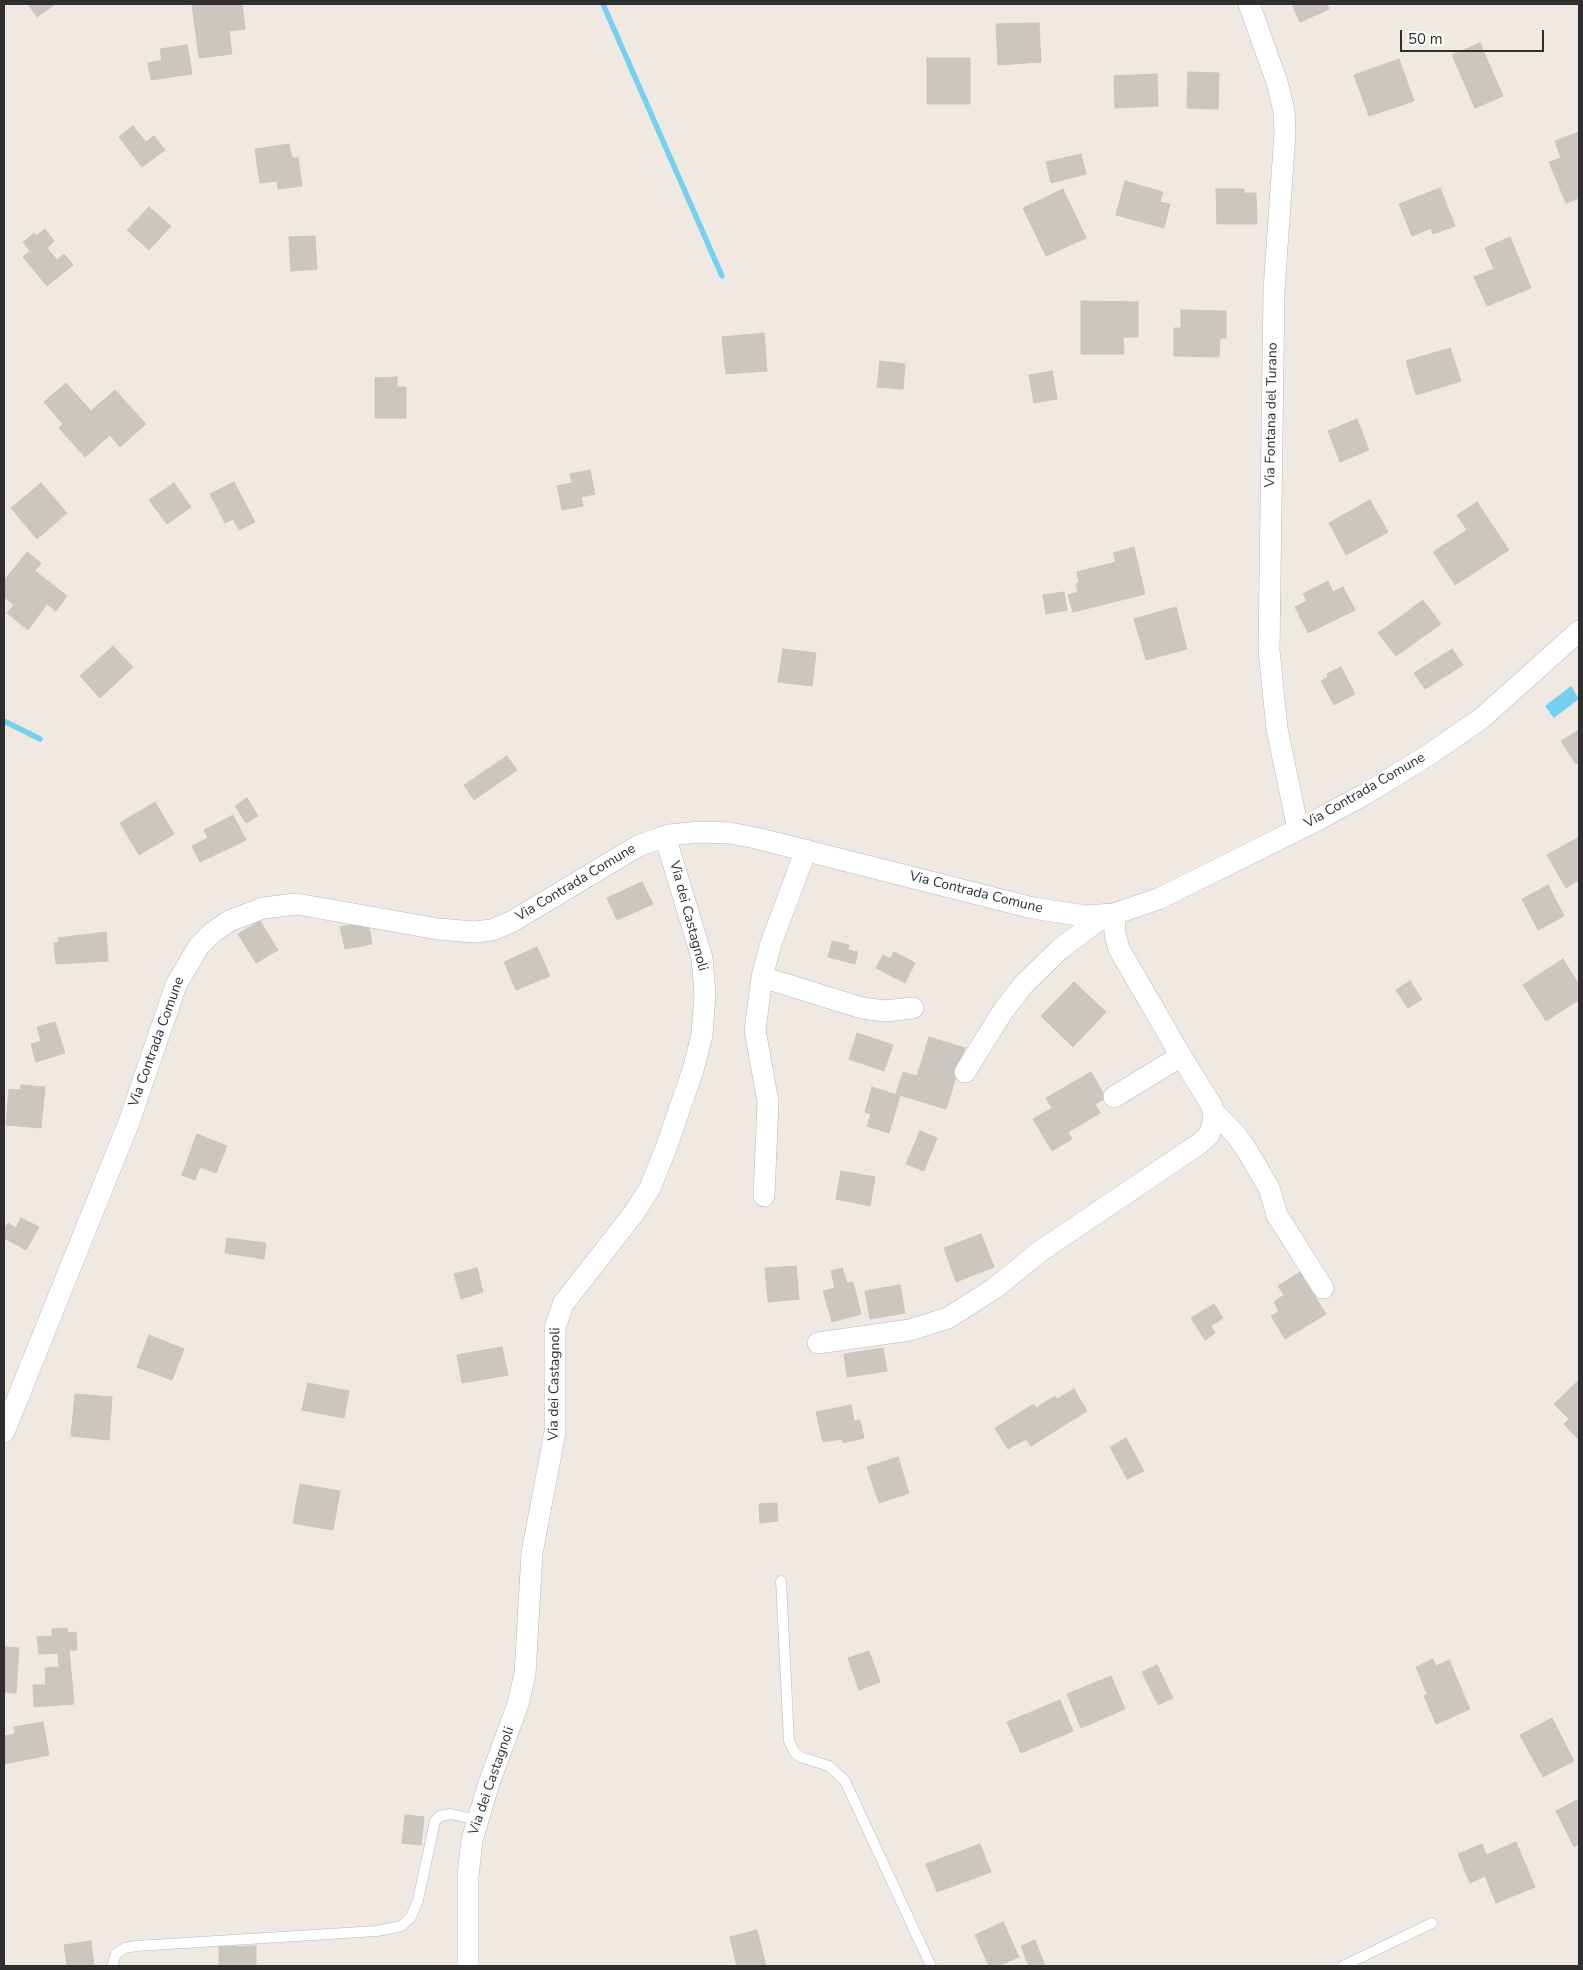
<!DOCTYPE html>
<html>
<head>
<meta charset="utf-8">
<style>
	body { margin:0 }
	#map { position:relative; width:1583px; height:1970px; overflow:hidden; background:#efe9e1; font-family:"Nunito Sans",sans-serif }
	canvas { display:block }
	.frame { position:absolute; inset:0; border:5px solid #2e2e2e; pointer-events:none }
	.scale { position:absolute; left:1400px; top:30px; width:144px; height:22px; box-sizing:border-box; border:2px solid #2e2e2e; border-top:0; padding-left:6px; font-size:15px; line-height:18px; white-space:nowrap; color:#2e2e2e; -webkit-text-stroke:4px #fff; paint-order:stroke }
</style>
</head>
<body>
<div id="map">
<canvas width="1583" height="1970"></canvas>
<div class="frame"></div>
<div class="scale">50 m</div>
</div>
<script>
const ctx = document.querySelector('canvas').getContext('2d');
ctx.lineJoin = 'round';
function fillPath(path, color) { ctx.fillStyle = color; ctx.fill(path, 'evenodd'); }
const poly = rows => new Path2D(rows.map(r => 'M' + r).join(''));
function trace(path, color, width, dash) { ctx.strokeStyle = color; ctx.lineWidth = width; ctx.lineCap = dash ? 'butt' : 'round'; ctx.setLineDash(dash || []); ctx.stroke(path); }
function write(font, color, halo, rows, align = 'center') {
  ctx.font = font + ' "Nunito Sans",sans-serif'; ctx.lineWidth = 4; ctx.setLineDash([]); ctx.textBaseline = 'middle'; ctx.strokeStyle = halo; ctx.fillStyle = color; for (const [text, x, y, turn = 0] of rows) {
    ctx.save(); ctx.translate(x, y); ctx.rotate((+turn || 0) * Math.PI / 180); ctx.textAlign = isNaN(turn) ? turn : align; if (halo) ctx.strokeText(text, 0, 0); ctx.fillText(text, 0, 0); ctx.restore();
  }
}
fillPath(poly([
	[1571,686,1579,699,1554,718,1545,706]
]), '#75cff0');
trace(poly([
	[603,4,722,276],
	[4,721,40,739]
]), '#75cff0', 5.5);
const building = poly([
	[28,4,53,4,54,5,37,17,28,4],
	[192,4,242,4,245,29,229,31,232,54,199,58,192,4],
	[1292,4,1327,4,1329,9,1300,22,1292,4],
	[1039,23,1041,62,998,65,996,24,1039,23],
	[1480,43,1503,96,1475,108,1452,55,1480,43],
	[187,45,192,74,151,80,148,63,162,60,160,49,187,45],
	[927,58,970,58,970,104,927,104,927,58],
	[1399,59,1414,101,1369,116,1354,75,1399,59],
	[1188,72,1219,73,1218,109,1187,108,1188,72],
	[1157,74,1158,106,1115,108,1114,76,1157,74],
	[133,126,146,142,154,136,165,150,142,167,119,137,133,126],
	[1579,132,1579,198,1566,203,1549,162,1561,158,1555,141,1579,132],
	[289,144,292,158,298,158,302,186,278,189,277,181,260,183,255,149,289,144],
	[1081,154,1086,174,1051,183,1046,162,1081,154],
	[1125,181,1163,192,1160,202,1170,204,1164,228,1116,215,1125,181],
	[1440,188,1455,226,1433,234,1431,228,1412,236,1399,204,1440,188],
	[1063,189,1086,238,1046,256,1023,208,1063,189],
	[1216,189,1244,189,1244,193,1256,193,1257,224,1217,224,1216,189],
	[149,207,171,226,149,250,127,230,149,207],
	[45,229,54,241,47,248,57,260,64,254,73,265,47,286,23,257,30,251,23,242,34,233,36,236,45,229],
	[315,236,317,269,291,271,289,237,315,236],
	[1510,237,1531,288,1487,306,1474,277,1494,269,1485,248,1510,237],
	[1081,301,1138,302,1138,337,1123,337,1124,354,1081,354,1081,301],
	[1181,310,1226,311,1226,338,1220,338,1219,357,1174,356,1174,328,1181,328,1181,310],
	[764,333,767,371,726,374,722,337,764,333],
	[1450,348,1461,381,1416,395,1406,361,1450,348],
	[880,361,905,364,903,389,877,387,880,361],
	[1052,371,1057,399,1034,403,1029,375,1052,371],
	[397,377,397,387,406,387,406,418,375,418,375,378,397,377],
	[66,383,91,411,115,390,146,424,120,447,110,435,85,457,59,428,63,424,44,402,66,383],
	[1357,419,1369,450,1340,462,1328,431,1357,419],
	[590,470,595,494,581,497,583,506,562,510,557,486,572,483,570,474,590,470],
	[234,482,255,522,239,530,233,519,225,523,210,494,234,482],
	[41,483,67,513,37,539,11,508,41,483],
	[174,483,191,507,167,524,149,500,174,483],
	[1370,500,1388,532,1346,555,1329,523,1370,500],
	[1477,502,1509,550,1455,585,1433,552,1467,530,1457,515,1477,502],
	[1134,547,1145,594,1073,612,1068,595,1078,592,1076,584,1079,583,1077,572,1116,562,1113,553,1134,547],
	[27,552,41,563,35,571,67,596,56,611,47,604,28,630,7,613,14,605,4,597,4,581,27,552],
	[1328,581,1333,592,1343,587,1355,610,1308,633,1295,607,1307,601,1303,594,1328,581],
	[1064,592,1067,610,1046,614,1043,595,1064,592],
	[1423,600,1441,624,1396,656,1378,633,1423,600],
	[1176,607,1187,649,1146,660,1134,619,1176,607],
	[113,646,133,667,100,698,80,676,113,646],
	[783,649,816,653,812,686,778,682,783,649],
	[1452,649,1463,665,1425,689,1414,673,1452,649],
	[1341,667,1355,694,1334,705,1321,681,1328,677,1327,674,1341,667],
	[1579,730,1579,762,1576,764,1561,741,1579,730],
	[507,756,517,770,474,800,464,785,507,756],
	[247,798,258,816,246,823,235,806,247,798],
	[155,802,174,834,139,855,120,823,155,802],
	[233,815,246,840,200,862,192,846,208,838,204,830,233,815],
	[1579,837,1579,880,1566,888,1547,855,1579,837],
	[642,882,653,904,617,920,607,898,642,882],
	[1548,885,1564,916,1538,930,1522,899,1548,885],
	[260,921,278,950,256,963,238,934,260,921],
	[368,921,372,944,345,949,340,927,368,921],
	[106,932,108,961,56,964,54,943,59,942,58,938,106,932],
	[832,941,849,945,848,950,858,952,855,964,828,957,832,941],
	[537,947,550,976,516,990,504,962,537,947],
	[894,952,915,963,905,983,876,968,883,955,890,959,894,952],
	[1563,959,1579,985,1579,1000,1546,1021,1523,985,1563,959],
	[1410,981,1422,999,1408,1008,1396,990,1410,981],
	[1074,982,1106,1012,1073,1047,1041,1016,1074,982],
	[55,1022,65,1053,36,1062,31,1044,41,1041,37,1027,55,1022],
	[857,1033,893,1045,884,1071,849,1059,857,1033],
	[929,1037,965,1048,946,1109,896,1094,903,1072,917,1076,929,1037],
	[1091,1072,1106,1098,1095,1104,1100,1113,1068,1132,1072,1139,1052,1151,1033,1119,1052,1108,1046,1098,1091,1072],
	[21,1085,45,1087,41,1128,6,1125,9,1089,21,1090,21,1085],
	[872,1087,900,1096,889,1133,867,1126,871,1114,865,1112,872,1087],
	[920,1131,937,1138,924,1171,906,1164,920,1131],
	[197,1134,227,1146,216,1173,200,1167,195,1180,182,1175,197,1134],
	[841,1171,875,1177,870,1206,836,1199,841,1171],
	[21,1218,39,1227,26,1250,4,1238,4,1231,8,1223,16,1228,21,1218],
	[981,1234,994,1267,956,1282,944,1248,981,1234],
	[227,1238,266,1243,264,1259,225,1253,227,1238],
	[796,1266,799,1299,768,1302,765,1268,796,1266],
	[477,1268,483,1292,461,1299,454,1274,477,1268],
	[842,1268,847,1283,853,1282,861,1314,832,1322,823,1291,835,1288,831,1271,842,1268],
	[1300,1272,1326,1314,1285,1339,1271,1316,1279,1311,1274,1302,1284,1295,1278,1286,1300,1272],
	[900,1285,905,1313,870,1319,865,1291,900,1285],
	[1214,1304,1223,1318,1211,1326,1215,1333,1205,1340,1191,1318,1214,1304],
	[149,1335,184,1349,172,1380,137,1367,149,1335],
	[502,1347,508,1375,462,1383,457,1355,502,1347],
	[883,1348,887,1371,847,1377,844,1354,883,1348],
	[1579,1380,1579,1440,1564,1424,1569,1419,1554,1404,1579,1380],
	[308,1383,349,1391,344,1418,302,1410,308,1383],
	[1074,1389,1087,1411,1031,1446,1026,1439,1008,1449,995,1428,1034,1404,1036,1408,1055,1396,1057,1399,1074,1389],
	[75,1394,112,1397,109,1440,71,1436,75,1394],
	[851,1405,854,1421,860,1420,864,1438,843,1443,842,1439,823,1442,816,1412,851,1405],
	[1126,1438,1144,1471,1127,1479,1110,1447,1126,1438],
	[898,1457,909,1493,879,1503,867,1467,898,1457],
	[300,1484,340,1491,333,1530,293,1523,300,1484],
	[777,1503,778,1521,760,1523,759,1504,777,1503],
	[67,1628,68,1633,76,1632,77,1650,69,1650,74,1704,34,1707,33,1685,46,1685,45,1668,59,1667,58,1653,39,1654,37,1637,52,1636,52,1629,67,1628],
	[4,1647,19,1648,16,1693,4,1692,4,1647],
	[869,1651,880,1682,859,1690,848,1658,869,1651],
	[1433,1659,1436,1666,1449,1660,1470,1709,1436,1724,1424,1696,1427,1694,1416,1667,1433,1659],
	[1157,1665,1173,1698,1158,1705,1142,1672,1157,1665],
	[1111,1676,1125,1709,1081,1728,1067,1694,1111,1676],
	[1060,1700,1073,1731,1021,1753,1007,1722,1060,1700],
	[1552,1718,1574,1761,1543,1777,1520,1735,1552,1718],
	[43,1722,49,1755,4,1764,4,1736,15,1734,14,1727,43,1722],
	[1579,1799,1579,1844,1574,1847,1556,1811,1579,1799],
	[405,1815,424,1817,421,1845,402,1843,405,1815],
	[1516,1842,1535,1887,1496,1903,1485,1876,1470,1883,1458,1854,1482,1844,1486,1855,1516,1842],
	[980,1844,991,1872,937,1892,926,1864,980,1844],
	[1003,1922,1019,1957,998,1966,989,1966,975,1935,1003,1922],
	[757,1930,766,1966,737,1966,730,1937,757,1930],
	[1035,1940,1045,1966,1029,1966,1021,1946,1035,1940],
	[91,1941,94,1966,67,1966,64,1945,91,1941],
	[256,1946,256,1966,219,1966,219,1947,256,1946]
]);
fillPath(building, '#cbc7bf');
trace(building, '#cbc5ba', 1);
const service = poly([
	[781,1581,789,1741,795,1753,801,1757,829,1766,845,1781,931,1966],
	[112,1966,116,1954,125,1948,136,1946,377,1931,401,1926,411,1917,418,1900,435,1821,440,1816,451,1814,477,1820],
	[1343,1966,1432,1923]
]);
const minor = poly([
	[1249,4,1277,82,1284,111,1285,133,1274,290,1269,650,1277,729,1298,829],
	[806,850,771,943,762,977,862,1008,885,1011,913,1008],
	[762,977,755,1030,768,1102,764,1196],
	[965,1072,1003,1011,1024,984,1060,949,1105,915],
	[1114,1097,1181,1056],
	[1214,1112,1237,1136,1246,1149,1269,1188,1277,1215,1323,1288],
	[818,1343,910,1330,948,1318,995,1288,1039,1252,1199,1144,1209,1135,1214,1120,1212,1106,1181,1056,1119,949,1115,934,1114,914],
	[4,1432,129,1122,176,985,199,946,212,933,229,921,263,908,297,904,438,929,474,932,492,930,511,922,638,846,669,835,701,832,730,833,756,838,1033,908,1085,916,1114,914,1158,899,1321,818,1367,793,1430,754,1482,718,1579,631],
	[468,1966,468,1876,472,1840,489,1783,518,1704,525,1674,532,1553,555,1432,555,1328,563,1304,634,1213,650,1188,666,1148,693,1070,702,1035,705,994,702,958,665,836]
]);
trace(service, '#b4b7c1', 11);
trace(minor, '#b4b7c1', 22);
trace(service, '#fff', 10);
trace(minor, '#fff', 21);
write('14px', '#2e2e2e', '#fff', [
	["Via Fontana del Turano",1272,415,-89],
	["Via Contrada Comune",1365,791,-30],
	["Via Contrada Comune",576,883,-31],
	["Via Contrada Comune",976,893,14],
	["Via dei Castagnoli",688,916,75],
	["Via Contrada Comune",157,1042,-70],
	["Via dei Castagnoli",555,1384,-89],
	["Via dei Castagnoli",492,1781,-71]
]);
</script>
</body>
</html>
